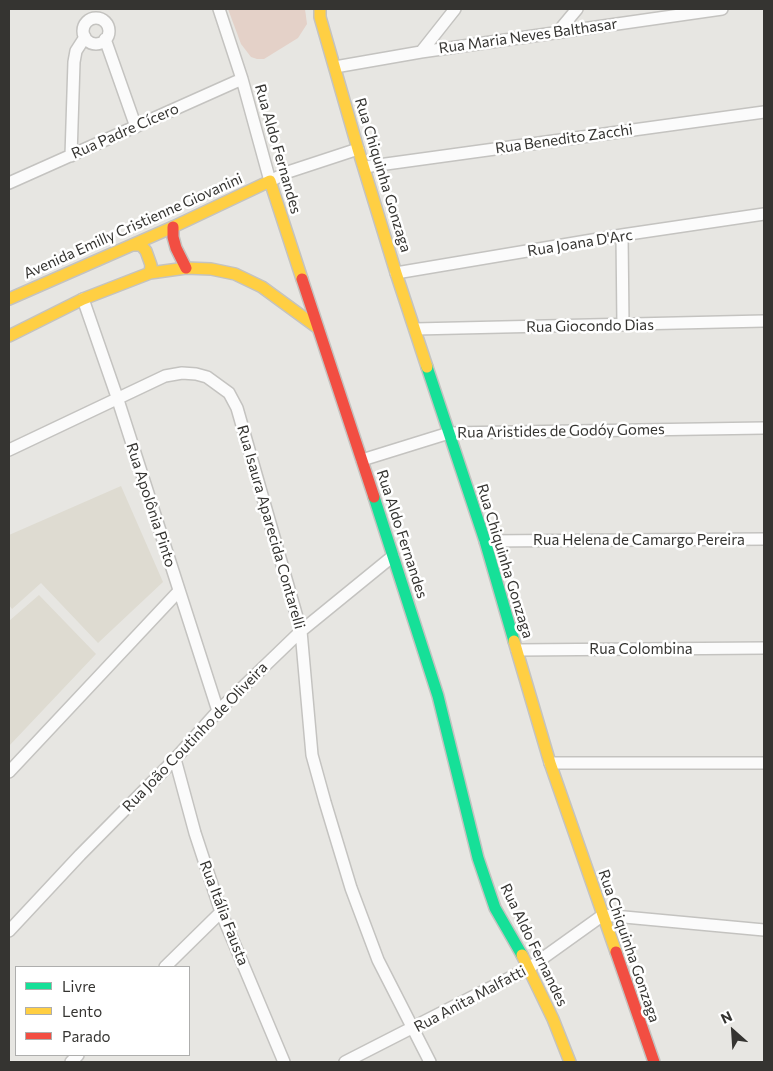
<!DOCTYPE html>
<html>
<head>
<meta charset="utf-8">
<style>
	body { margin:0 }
	#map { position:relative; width:773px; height:1071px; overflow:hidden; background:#e7e6e2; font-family:Commissioner,sans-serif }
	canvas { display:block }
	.frame { position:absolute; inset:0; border:10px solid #353431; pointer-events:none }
	.legend { position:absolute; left:15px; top:966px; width:175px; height:90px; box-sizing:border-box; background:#fff; border:1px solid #aeaead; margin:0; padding:6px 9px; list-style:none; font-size:15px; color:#353431 }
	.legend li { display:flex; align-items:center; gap:10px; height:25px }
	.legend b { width:25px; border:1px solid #aeaead }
	.north { position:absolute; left:708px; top:1006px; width:50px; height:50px; -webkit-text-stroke:4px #fff; paint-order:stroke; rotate:334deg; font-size:14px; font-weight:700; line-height:20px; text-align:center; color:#353431 }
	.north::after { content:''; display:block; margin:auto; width:18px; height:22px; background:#353431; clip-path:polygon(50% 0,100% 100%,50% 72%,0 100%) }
</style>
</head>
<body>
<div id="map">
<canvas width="773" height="1071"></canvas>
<div class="frame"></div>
<ul class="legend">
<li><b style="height:6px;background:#16e098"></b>Livre</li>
<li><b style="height:6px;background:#ffcf43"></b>Lento</li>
<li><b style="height:6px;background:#f24e42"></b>Parado</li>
</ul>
<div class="north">N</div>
</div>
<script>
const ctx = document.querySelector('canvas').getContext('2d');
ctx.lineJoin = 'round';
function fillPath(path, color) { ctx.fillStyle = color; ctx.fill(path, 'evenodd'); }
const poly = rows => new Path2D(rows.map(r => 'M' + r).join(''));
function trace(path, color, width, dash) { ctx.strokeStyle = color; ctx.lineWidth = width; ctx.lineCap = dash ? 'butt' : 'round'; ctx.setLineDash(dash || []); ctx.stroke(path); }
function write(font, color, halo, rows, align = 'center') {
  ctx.font = font + ' Commissioner,sans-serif'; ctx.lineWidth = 5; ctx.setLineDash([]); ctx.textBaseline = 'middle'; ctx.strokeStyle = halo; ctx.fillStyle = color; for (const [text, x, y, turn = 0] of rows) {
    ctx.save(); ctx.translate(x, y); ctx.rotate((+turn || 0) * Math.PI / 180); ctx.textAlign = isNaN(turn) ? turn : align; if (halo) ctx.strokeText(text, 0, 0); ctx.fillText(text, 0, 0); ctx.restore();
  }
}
fillPath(poly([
	[121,486,163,582,98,643,41,583,12,609,9,605,9,535],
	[39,595,96,654,9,746,9,621]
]), '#dedbd1');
fillPath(poly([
	[228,9,305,9,307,24,298,38,264,59,257,59,251,57,241,44]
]), '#e4d1c8');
const street = poly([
	[219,9,242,79,270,181,288,172,358,149],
	'83 31a13 13 0 1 1 26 0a13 13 0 1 1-26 0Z',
	[557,33,577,9],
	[105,39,136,127],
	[421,52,455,9],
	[335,67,421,52,722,9],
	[71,156,74,62,76,51,85,37],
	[364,167,764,112],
	[9,183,242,79],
	[622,235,623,325],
	[396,273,622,235,764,214],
	[83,299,117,397,218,711],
	[415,329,764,321],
	[9,450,165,376,182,373,196,374,207,377,229,393,237,408,301,631,312,755,325,802,351,888,378,960,430,1062],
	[362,460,449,433,764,428],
	[485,541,764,539],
	[517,650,764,648],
	[175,759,195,833,221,912,284,1062],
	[550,763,764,763],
	[9,772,178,592],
	[9,931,80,855,175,759,218,711,301,631,393,556],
	[165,967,221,912],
	[71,1062,78,1055],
	[345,1062,529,968,603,915,764,930]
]);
const fast = poly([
	[427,367,485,541,514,641],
	[374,497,438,696,478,858,495,908,522,955]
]);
const slow = poly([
	[320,9,320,17,358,149,396,273,427,367],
	[132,245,141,245,146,251,151,265,150,273],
	[9,299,173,227,270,181,302,279],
	[9,336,83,299,150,273,186,268,211,269,235,274,262,287,318,328],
	[514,641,550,763,616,952],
	[522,955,553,1019,570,1062]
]);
const jam = poly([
	[173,227,173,237,176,248,186,268],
	[302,279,374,497],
	[616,952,654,1062]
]);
trace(street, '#c4c3c0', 14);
trace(fast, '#c4c3c0', 14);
trace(slow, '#c4c3c0', 14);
trace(jam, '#c4c3c0', 14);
trace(street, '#fbfbfb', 11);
trace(fast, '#16e098', 11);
trace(slow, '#ffcf43', 11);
trace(jam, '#f24e42', 11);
write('15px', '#353431', '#fff', [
	["Rua Maria Neves Balthasar",528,36,-8],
	["Rua Padre Cícero",125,131,-24],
	["Rua Benedito Zacchi",564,139,-8],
	["Rua Aldo Fernandes",278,149,74],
	["Rua Chiquinha Gonzaga",383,175,73],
	["Avenida Emilly Cristienne Giovanini",133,226,-24],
	["Rua Joana D'Arc",580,243,-9],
	["Rua Giocondo Dias",590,326,-1],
	["Rua Aristides de Godóy Gomes",561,431,-1],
	["Rua Apolônia Pinto",151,505,72],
	["Rua Isaura Aparecida Contarelli",271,527,74],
	["Rua Aldo Fernandes",402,534,72],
	["Rua Helena de Camargo Pereira",639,540],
	["Rua Chiquinha Gonzaga",505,561,73],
	["Rua Colombina",641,649],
	["Rua João Coutinho de Oliveira",195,737,-46],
	["Rua Itália Fausta",224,913,69],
	["Rua Aldo Fernandes",534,945,64],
	["Rua Chiquinha Gonzaga",629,946,71],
	["Rua Anita Malfatti",470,999,-28]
]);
</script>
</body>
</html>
